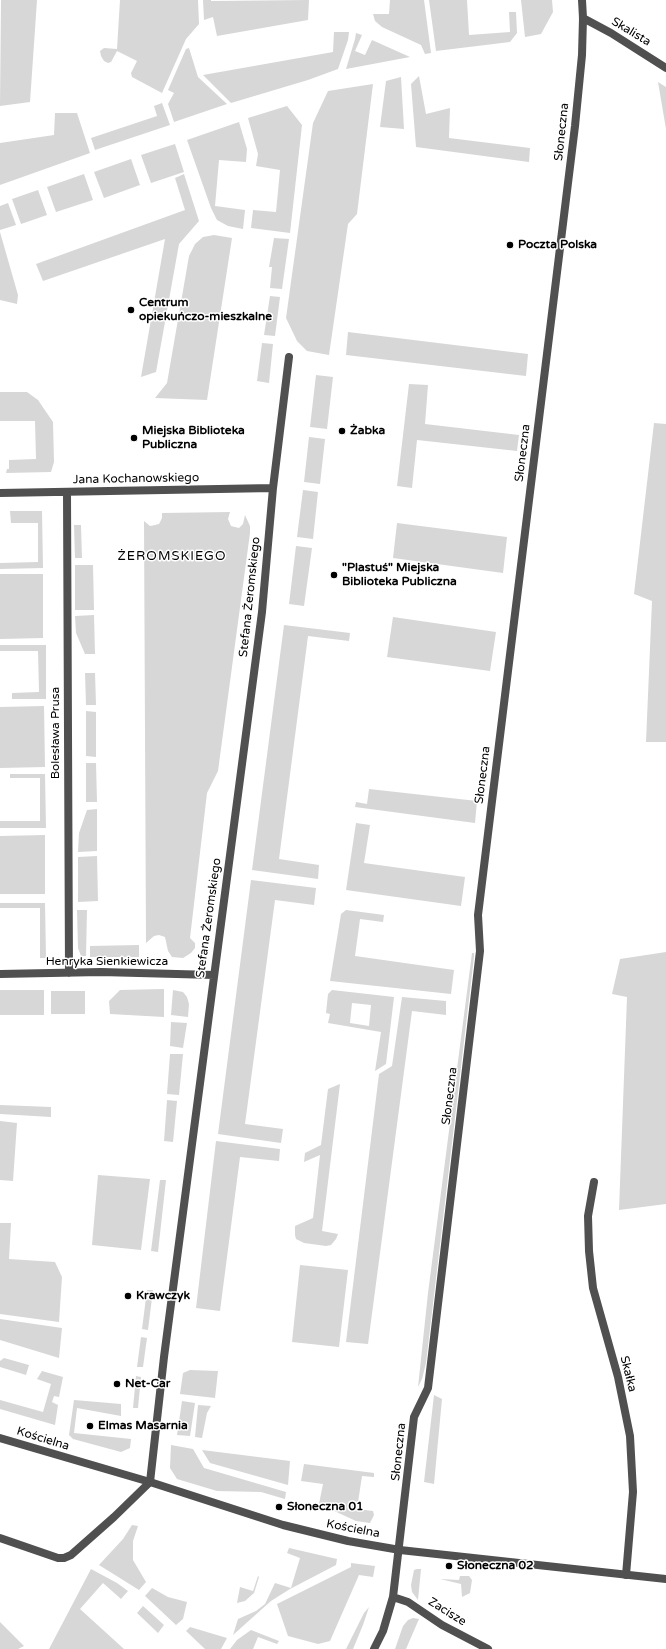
<!DOCTYPE html>
<html>
<head>
<meta charset="utf-8">
<style>
	body { margin:0 }
	canvas { display:block; background:#fff }
</style>
</head>
<body>
<canvas width="666" height="1649"></canvas>
<script>
const ctx = document.querySelector('canvas').getContext('2d');
ctx.lineJoin = 'round';
function fillPath(path, color) { ctx.fillStyle = color; ctx.fill(path, 'evenodd'); }
const poly = rows => new Path2D(rows.map(r => 'M' + r).join(''));
function trace(path, color, width, dash) { ctx.strokeStyle = color; ctx.lineWidth = width; ctx.lineCap = dash ? 'butt' : 'round'; ctx.setLineDash(dash || []); ctx.stroke(path); }
function write(font, color, halo, rows, align = 'center') {
  ctx.font = font + ' "Varela Round",sans-serif'; ctx.lineWidth = 3; ctx.setLineDash([]); ctx.textBaseline = 'middle'; ctx.strokeStyle = halo; ctx.fillStyle = color; for (const [text, x, y, turn = 0] of rows) {
    ctx.save(); ctx.translate(x, y); ctx.rotate((+turn || 0) * Math.PI / 180); ctx.textAlign = isNaN(turn) ? turn : align; if (halo) ctx.strokeText(text, 0, 0); ctx.fillText(text, 0, 0); ctx.restore();
  }
}
fillPath(poly([
	[1,0,37,0,30,102,0,106],
	[120,0,198,0,199,24,186,39,162,93,132,77,131,73,137,61,117,51,111,62,108,63,104,61,101,56,100,51,104,48,117,49],
	[203,0,211,0,211,1,309,0,308,20,217,36,213,17,204,20],
	[390,0,424,0,431,53,425,54,421,45,382,27,375,21,373,14,389,14],
	[429,0,467,0,469,35,510,32,509,12,516,12,517,33,510,42,436,51],
	[521,0,552,0,553,12,541,34,525,37],
	[334,32,349,32,348,40,338,69,308,80,231,103,203,75,333,52],
	[356,33,362,35,355,51,365,55,372,40,410,57,346,69,355,39],
	[189,48,198,77,227,104,174,122,168,104,174,93,168,90,186,49],
	[419,76,426,114,450,108,449,138,530,148,529,162,416,147,411,84],
	[401,77,404,129,380,127,386,81],
	[658,82,666,87,666,129],
	[373,84,357,214,348,224,329,355,307,351,297,341,286,318,313,123,328,91],
	[162,103,170,125,95,150,91,138,157,116,154,106],
	[287,106,302,125,290,233,251,228,253,210,276,212,280,170,256,166,258,154,248,118],
	[55,113,77,113,90,153,0,185,0,143,54,135],
	[239,122,247,149,246,162,219,160,215,206,245,210,243,229,228,226,217,220,211,208,187,140],
	[175,144,184,172,151,183,141,155],
	[131,159,140,185,104,198,94,172],
	[84,174,93,200,56,212,47,187],
	[184,174,199,221,179,244,156,372,141,377,165,239,43,281,36,264,185,210,175,178],
	[38,190,47,215,21,224,12,199],
	[8,203,16,225,0,230,0,206],
	[0,232,18,295,17,304,0,300],
	[214,235,232,238,207,400,155,398,167,383,189,256,195,244,203,237],
	[274,238,289,239,282,289,270,288,272,267,269,267],
	[270,296,280,297,275,336,264,335],
	[348,332,528,354,526,376,346,355],
	[262,343,273,344,269,383,257,381],
	[316,375,333,377,327,429,310,427],
	[409,384,428,385,425,424,519,435,517,451,417,440,412,488,397,486],
	[0,392,27,392,38,400,53,422,54,462,51,472,6,473,7,469,9,469,9,460,36,459,35,421,0,421],
	[654,423,666,424,666,742,646,742,652,601,634,594],
	[309,437,325,439,320,484,304,482],
	[303,490,318,492,313,539,297,537],
	[10,511,42,511,43,568,0,569,0,563,38,562,38,523,11,523],
	[230,512,228,519,231,526,239,528,243,524,245,515,250,526,250,533,218,771,207,793,190,938,195,943,195,948,191,953,183,958,172,957,168,951,165,937,159,935,154,936,146,943,144,521,150,526,155,525,159,524,162,518,162,513],
	[397,523,507,537,503,573,393,558],
	[74,525,81,525,82,558,75,558],
	[296,546,312,548,304,606,289,604],
	[75,565,93,565,94,610,75,610],
	[0,574,43,574,43,638,0,639],
	[94,615,95,654,85,654,76,633,75,616],
	[393,617,496,632,490,671,387,657],
	[284,625,350,633,349,641,308,636,279,859,319,865,318,879,252,870],
	[0,645,46,645,46,699,12,699,12,693,39,692,38,651,0,651],
	[85,673,95,673,96,705,86,705],
	[44,706,45,767,0,768,0,707],
	[86,711,96,712,96,757,86,756],
	[86,763,96,763,97,802,86,802],
	[10,774,45,774,46,828,0,828,0,821,40,821,40,778,10,778],
	[369,789,477,801,475,823,355,807,356,802,367,804],
	[97,809,97,851,78,852,79,833,87,810],
	[356,823,370,825,364,863,465,877,461,906,346,890],
	[45,835,45,894,0,894,0,836],
	[97,856,98,901,78,902,78,857],
	[251,880,316,888,314,905,275,900,245,1124,283,1129,281,1143,218,1134],
	[0,903,45,903,46,958,40,958,40,908,0,908],
	[77,910,87,910,86,956,81,956,78,948],
	[346,910,384,915,383,922,360,919,355,956,454,970,451,994,330,981,341,914],
	[139,945,139,957,90,957,90,946],
	[666,952,666,1204,619,1210,627,997,612,994,620,959],
	[472,953,474,953,474,957,426,1363,422,1379,418,1387,428,1293],
	[164,989,164,1017,110,1014,109,1001,120,990],
	[0,990,44,990,44,1015,0,1015],
	[173,990,183,992,187,997,189,1004,188,1017,171,1015],
	[332,990,394,997,386,1064,375,1071,381,1032,328,1023,330,1014,326,1013,328,994],
	[352,1003,371,1005,369,1026,350,1023],
	[51,991,85,991,85,1014,51,1014],
	[402,997,446,1001,446,1015,412,1011,368,1344,346,1342,379,1074,392,1066],
	[171,1022,187,1023,183,1048,170,1046],
	[170,1054,183,1054,179,1095,167,1094],
	[340,1084,322,1231,338,1234,336,1239,331,1245,326,1246,304,1243,296,1239,295,1235,295,1226,313,1218,320,1155,304,1162,305,1153,321,1145,328,1089],
	[167,1100,177,1101,173,1142,164,1141],
	[0,1105,51,1107,51,1117,0,1114],
	[0,1121,17,1123,13,1181,0,1180],
	[216,1141,280,1149,279,1161,240,1157,220,1311,196,1308],
	[98,1175,150,1179,141,1250,92,1245],
	[160,1180,166,1180,158,1252,151,1251],
	[0,1223,11,1223,9,1259,55,1262,62,1277,59,1322,0,1314],
	[300,1265,348,1270,339,1347,292,1342],
	[147,1290,153,1290,148,1330,142,1329],
	[0,1319,62,1328,59,1358,0,1340],
	[141,1337,147,1338,143,1367,137,1367],
	[4,1358,29,1365,26,1375,0,1367,0,1361],
	[190,1370,218,1371,215,1398,180,1394,183,1373],
	[42,1371,63,1377,59,1397,54,1396,52,1402,58,1405,55,1425,0,1409,0,1400,43,1412,51,1384,37,1379],
	[136,1376,141,1377,138,1408,133,1408],
	[434,1395,442,1399,434,1484,424,1482],
	[74,1400,121,1404,121,1416,77,1408,74,1433,131,1439,130,1448,121,1452,73,1439,69,1435],
	[182,1401,195,1403,190,1436,177,1435],
	[198,1405,211,1406,207,1413,202,1438,195,1437],
	[171,1445,193,1449,204,1468,286,1492,285,1499,261,1492,217,1491,177,1479,170,1468],
	[202,1450,290,1461,288,1485,210,1463],
	[304,1464,374,1473,374,1477,362,1476,357,1509,373,1511,374,1515,370,1523,356,1521,319,1504,323,1484,301,1481],
	[132,1525,138,1526,133,1541,133,1560,146,1582,139,1590,99,1565,123,1539],
	[289,1548,337,1559,336,1565,290,1589,271,1601,233,1635,238,1619,256,1611,265,1604,275,1583,291,1588,300,1558,287,1553],
	[351,1563,375,1566,373,1577,359,1575,330,1641,318,1644,288,1636,277,1604,351,1567],
	[91,1569,117,1583,128,1591,121,1599,103,1583,80,1609,124,1649,49,1649],
	[417,1569,421,1569,418,1600,412,1592,411,1585,414,1570],
	[258,1576,259,1577,254,1593,245,1601,237,1603,240,1587,253,1591],
	[460,1576,469,1576,472,1580,470,1593,462,1597,461,1584,440,1579,459,1580],
	[152,1588,168,1597,187,1602,183,1619,176,1625,145,1596],
	[143,1606,164,1625,158,1633,137,1613],
	[369,1607,363,1625,353,1649,346,1649,364,1613],
	[413,1618,419,1619,406,1649,395,1649,403,1626,408,1620],
	[0,1622,24,1646,18,1649,0,1649],
	[190,1627,227,1638,221,1649,205,1649,186,1631],
	[251,1630,279,1641,277,1644,258,1637,253,1649,230,1649,237,1640]
]), '#d7d7d7');
trace(poly([
	[583,18,611,33,666,68],
	[0,493,273,488],
	[67,493,69,973],
	[0,974,101,972,214,975],
	[594,1182,588,1216,589,1251,593,1288,618,1377,630,1436,633,1492,626,1575],
	[0,1538,58,1558,64,1558,71,1555,114,1517,150,1482,164,1357,262,612,273,488,289,357],
	[393,1597,408,1602,442,1625,488,1649],
	[374,1649,383,1631,393,1597,414,1417,428,1388,480,951,478,915,575,126,582,55,583,18,582,0]
]), '#505050', 8);
trace(poly([
	[0,1438,150,1482,283,1525,348,1541,400,1550,666,1579]
]), '#505050', 8);
for (const [x, y, r, color] of [
	[510,245,4,"#000"],
	[131,310,4,"#000"],
	[342,431,4,"#000"],
	[134,438,4,"#000"],
	[334,575,4,"#000"],
	[128,1296,4,"#000"],
	[117,1384,4,"#000"],
	[90,1426,4,"#000"],
	[279,1507,4,"#000"],
	[449,1566,4,"#000"]
]) { const dot = new Path2D(); dot.arc(x, y, r, 0, 2 * Math.PI); ctx.fillStyle = color; ctx.fill(dot); trace(dot, '#fff', 1.5); }
write('12px', '#000', '#fff', [
	["Skalista",631,32,31],
	["Słoneczna",562,132,-84],
	["Słoneczna",523,453,-83],
	["Jana Kochanowskiego",136,479,-1],
	["Stefana Żeromskiego",250,597,-84],
	["Bolesława Prusa",56,733,-90],
	["Słoneczna",483,775,-83],
	["Stefana Żeromskiego",209,918,-82],
	["Henryka Sienkiewicza",107,962],
	["Słoneczna",450,1096,-83],
	["Skałka",628,1374,76],
	["Kościelna",43,1439,17],
	["Słoneczna",399,1452,-84],
	["Kościelna",353,1529,11],
	["Zacisze",447,1612,32]
]);
write('bold 12px', '#000', '#fff', [
	["Poczta Polska",518,245],
	["Centrum",139,303],
	["opiekuńczo-mieszkalne",139,317],
	["Miejska Biblioteka",142,431],
	["Publiczna",142,445],
	["Żabka",350,431],
	["\"Plastuś\" Miejska",342,568],
	["Biblioteka Publiczna",342,582],
	["Krawczyk",136,1296],
	["Net-Car",125,1384],
	["Elmas Masarnia",98,1426],
	["Słoneczna 01",287,1507],
	["Słoneczna 02",457,1566]
], 'left');
ctx.letterSpacing = '1px';
write('13px', '#000', '#fff', [
	["ŻEROMSKIEGO",172,557]
]);
ctx.letterSpacing = '0px';
</script>
</body>
</html>
